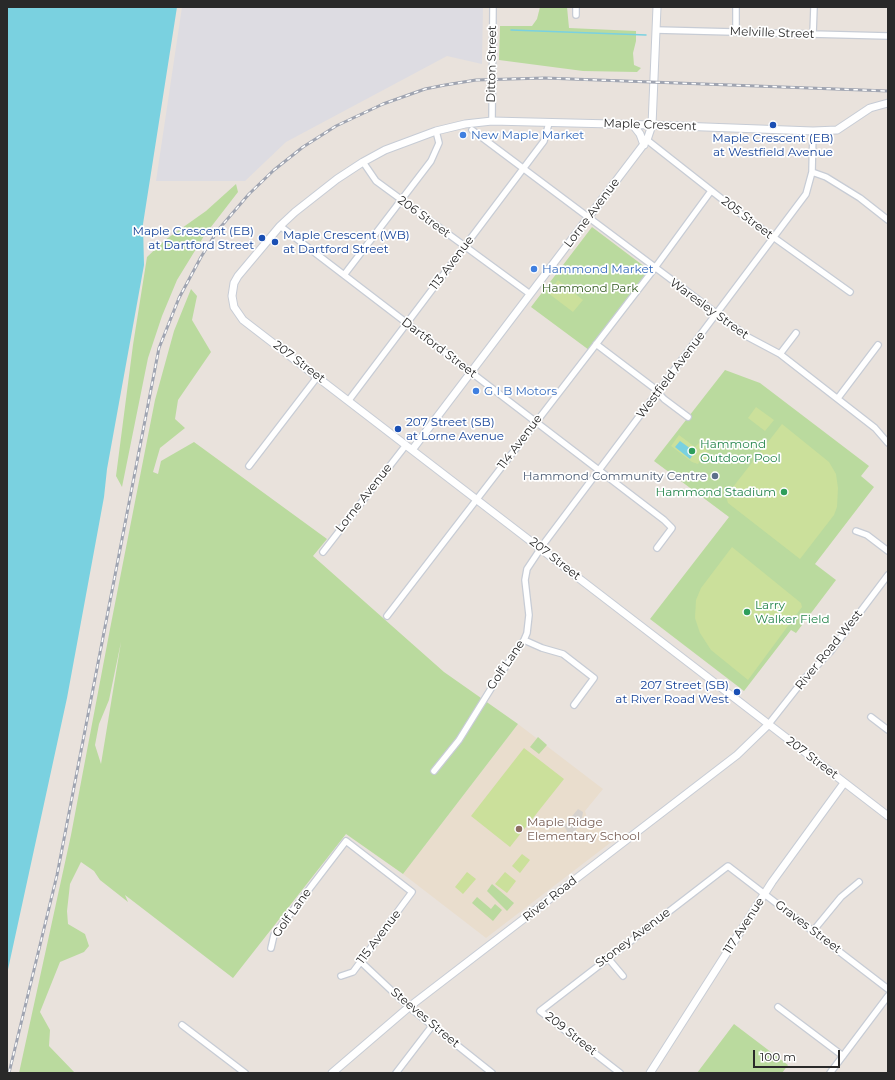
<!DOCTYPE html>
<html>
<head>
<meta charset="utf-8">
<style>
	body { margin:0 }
	#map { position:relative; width:895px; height:1080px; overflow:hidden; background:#e9e2dc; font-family:Montserrat,sans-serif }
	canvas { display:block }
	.frame { position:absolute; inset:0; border:8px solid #292929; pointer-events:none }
	.scale { position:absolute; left:753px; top:1050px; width:87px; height:18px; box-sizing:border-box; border:2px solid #292929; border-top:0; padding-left:5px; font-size:12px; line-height:14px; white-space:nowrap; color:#292929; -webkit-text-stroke:3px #fff; paint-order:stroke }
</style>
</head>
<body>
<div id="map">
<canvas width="895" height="1080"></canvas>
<div class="frame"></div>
<div class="scale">100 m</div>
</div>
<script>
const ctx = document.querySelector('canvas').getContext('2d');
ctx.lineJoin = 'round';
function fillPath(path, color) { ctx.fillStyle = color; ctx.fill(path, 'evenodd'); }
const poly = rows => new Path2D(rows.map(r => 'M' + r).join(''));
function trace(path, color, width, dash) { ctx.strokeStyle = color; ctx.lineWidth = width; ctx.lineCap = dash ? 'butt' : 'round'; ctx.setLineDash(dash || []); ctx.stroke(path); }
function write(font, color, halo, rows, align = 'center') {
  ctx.font = font + ' Montserrat,sans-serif'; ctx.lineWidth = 3.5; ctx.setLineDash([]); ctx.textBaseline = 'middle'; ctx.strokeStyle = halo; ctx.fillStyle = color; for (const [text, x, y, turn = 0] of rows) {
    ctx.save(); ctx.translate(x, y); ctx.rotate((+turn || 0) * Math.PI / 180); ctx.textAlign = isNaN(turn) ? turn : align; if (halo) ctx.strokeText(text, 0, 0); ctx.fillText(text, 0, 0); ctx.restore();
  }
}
fillPath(poly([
	[182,7,483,7,482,64,447,56,286,142,245,181,156,181]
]), '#dddce2');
fillPath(poly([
	[518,724,603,789,585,811,587,818,614,840,486,938,403,874]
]), '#e9ddcd');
fillPath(poly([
	[540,7,567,7,569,28,636,31,636,41,633,53,634,65,641,68,637,72,583,71,499,60,500,26,532,26,537,19],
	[236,184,238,192,204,236,177,280,162,316,148,358,122,487,116,476,133,345,147,257,165,240,206,211],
	[592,227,649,270,589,350,531,307],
	[191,289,197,296,192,320,211,352,178,400,175,419,185,428,160,448,153,472,158,474,161,461,194,442,327,539,313,556,444,672,518,724,403,874,346,834,233,978,125,895,128,902,100,880,94,871,81,862,70,884,67,911,68,924,85,934,89,946,84,952,60,962,40,1012,50,1030,49,1046,75,1073,19,1073,71,835,110,629,155,400,174,331],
	[121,642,101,764,95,745,99,724,109,700],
	[725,370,760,383,869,466,861,476,874,487,815,564,836,580,796,633,791,630,744,691,650,619,729,517,654,461],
	[538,737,547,745,539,754,530,747],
	[492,884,514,903,507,911,487,891],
	[477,897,491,909,495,904,502,910,493,921,472,903],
	[734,1024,788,1065,782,1073,697,1073]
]), '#bada9e');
fillPath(poly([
	[558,280,583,300,573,312,548,293],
	[756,407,774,420,765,431,748,418],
	[782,424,829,462,836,474,838,488,837,507,834,515,800,559,728,503,726,496],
	[679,435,695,447,699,443,711,455,704,463,700,461,698,464,692,462,671,446],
	[732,547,801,603,802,607,748,680,711,650,700,633,695,618,696,600,701,588],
	[524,748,564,779,510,847,471,816],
	[522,854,530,860,520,873,512,866],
	[467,872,476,879,463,894,455,887],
	[505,872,516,881,507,893,495,884]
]), '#cbe09b');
fillPath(poly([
	[578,809,583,812,582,818,585,820,566,840,565,839,567,831,564,826]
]), '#d6d2ce');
fillPath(poly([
	[7,7,177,7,143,224,144,265,107,469,104,497,67,698,7,974],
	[680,441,695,452,690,459,675,447]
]), '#7ad1e0');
trace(poly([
	[511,30,646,35]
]), '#7ad1e0', 1.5);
const minor = poly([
	[576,15,576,7],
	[656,30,888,36],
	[736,32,736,7],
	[813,34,814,7],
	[492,121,493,7],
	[472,130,748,337,780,354,875,428,888,443],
	[647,140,741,214,850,292],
	[363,162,376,181,530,294],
	[812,172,826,177,860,198,888,220],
	[280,226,664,520,672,528,657,548],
	[344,275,431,161,439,143,436,131],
	[596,344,654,388,664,399,688,417],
	[780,354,796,333],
	[838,398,878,345],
	[349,400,544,141,549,123],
	[249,466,318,376],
	[856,531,867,535,888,551],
	[323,552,406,445],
	[387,616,654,269,711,191],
	[524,640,542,648,563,654,594,678,574,705],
	[871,717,888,730],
	[768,725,805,678,830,652,888,575],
	[434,771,459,740,497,679,524,640,527,633,529,615,525,580,527,569,545,542,806,194,812,172,813,131],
	[813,931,841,897,859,882],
	[271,948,274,935,346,841,412,892,353,972,341,976],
	[607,957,623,976],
	[360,961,409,1007,492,1073],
	[778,1007,843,1056],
	[182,1025,245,1073],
	[396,1073,432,1026],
	[620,1073,540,1011,728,866,888,989],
	[830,1073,888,996]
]);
const tertiary = poly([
	[888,103,870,108,837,130,813,131,652,125,492,121,465,124,436,131,385,150,363,162,337,179,295,212,280,226,238,276,234,283,232,296,234,307,243,320,888,816],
	[633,125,640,134,644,145],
	[412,450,647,140,652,125,657,7],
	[332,1073,409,1007,737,755,768,725],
	[650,1073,772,882,844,783]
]);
trace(minor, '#c7ccd5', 8);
trace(tertiary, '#c7ccd5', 9);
trace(minor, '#fff', 5.5);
trace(tertiary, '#fff', 7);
const rail = poly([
	[9,1073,57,875,159,348,179,298,201,257,218,230,249,194,274,170,303,147,336,126,383,104,425,89,445,85,476,80,545,78,888,91]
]);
trace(rail, '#9fa4b1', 3);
trace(rail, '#fff', 1.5, [4.5]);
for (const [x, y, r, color] of [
	[773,125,4,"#1a4fb4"],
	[463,135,4,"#3f7fe0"],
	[262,238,4,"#1a4fb4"],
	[275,242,4,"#1a4fb4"],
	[534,269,4,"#3f7fe0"],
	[476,391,4,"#3f7fe0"],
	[398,429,4,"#1a4fb4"],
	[692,451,4,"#2e9e5b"],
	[715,476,4,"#5c6f8a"],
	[784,492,4,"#2e9e5b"],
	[747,612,4,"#2e9e5b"],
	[737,692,4,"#1a4fb4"],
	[519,829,4,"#8d6e63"]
]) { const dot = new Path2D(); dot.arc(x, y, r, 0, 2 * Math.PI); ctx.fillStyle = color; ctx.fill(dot); trace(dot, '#fff', 1.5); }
write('12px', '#292929', '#fff', [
	["Melville Street",772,33,2],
	["Ditton Street",492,64,-89],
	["Maple Crescent",650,125,2],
	["Lorne Avenue",592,213,-53],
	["206 Street",424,217,36],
	["205 Street",747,218,37],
	["113 Avenue",452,263,-53],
	["Waresley Street",709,309,36],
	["Dartford Street",439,348,37],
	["207 Street",299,362,37],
	["Westfield Avenue",671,375,-53],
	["114 Avenue",520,442,-53],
	["Lorne Avenue",364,498,-52],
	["207 Street",555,559,38],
	["River Road West",829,650,-51],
	["Golf Lane",506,665,-56],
	["207 Street",812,758,37],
	["River Road",550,899,-38],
	["Golf Lane",292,913,-54],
	["117 Avenue",744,926,-57],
	["Graves Street",808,927,37],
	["115 Avenue",379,937,-53],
	["Stoney Avenue",633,938,-37],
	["Steeves Street",425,1018,40],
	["209 Street",571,1034,38]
]);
write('12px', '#366cbe', '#fff', [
	["New Maple Market",471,135],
	["Hammond Market",542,269],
	["G I B Motors",484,391]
], 'left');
write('12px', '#164399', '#fff', [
	["Maple Crescent (EB)",773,138,"center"],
	["at Westfield Avenue",773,152,"center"],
	["Maple Crescent (EB)",254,231],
	["at Dartford Street",254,245],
	["Maple Crescent (WB)",283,235,"left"],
	["at Dartford Street",283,249,"left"],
	["207 Street (SB)",406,422,"left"],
	["at Lorne Avenue",406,436,"left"],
	["207 Street (SB)",729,685],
	["at River Road West",729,699]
], 'right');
write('12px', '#355d22', '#fff', [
	["Hammond Park",590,288]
]);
write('12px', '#27864d', '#fff', [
	["Hammond",700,444],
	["Outdoor Pool",700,458],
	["Hammond Stadium",776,492,"right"],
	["Larry",755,605],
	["Walker Field",755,619]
], 'left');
write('12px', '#4e5e75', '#fff', [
	["Hammond Community Centre",707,476]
], 'right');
write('12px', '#785e54', '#fff', [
	["Maple Ridge",527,822],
	["Elementary School",527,836]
], 'left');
</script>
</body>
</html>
